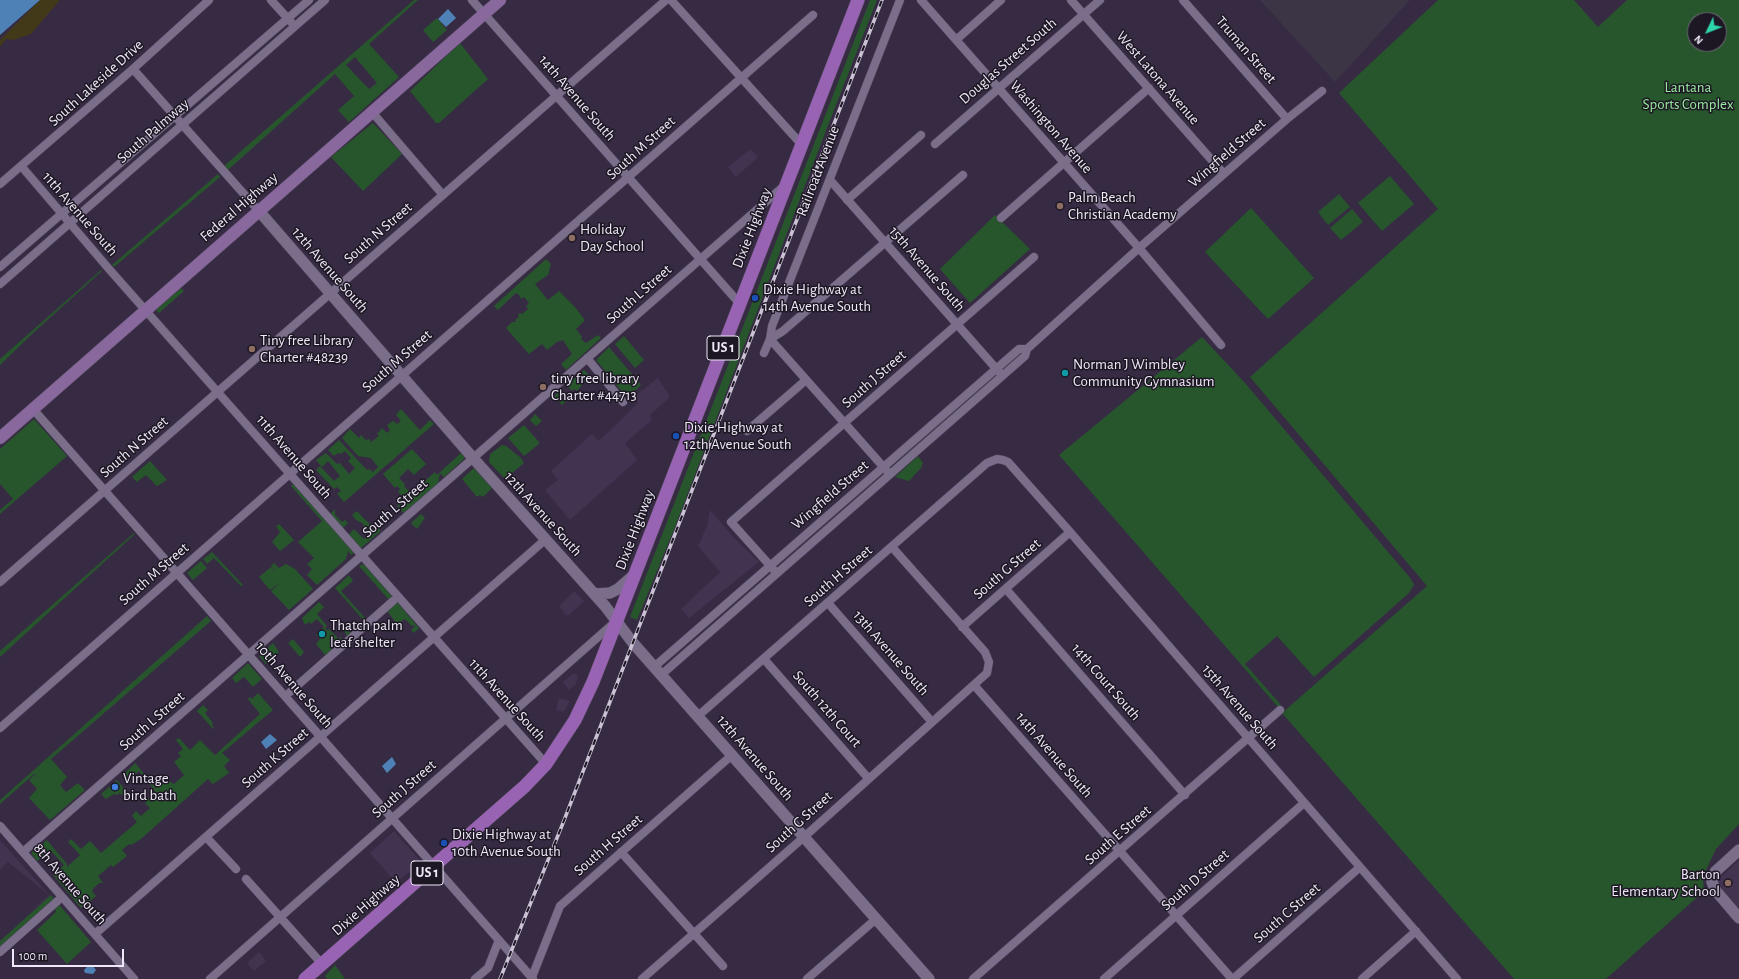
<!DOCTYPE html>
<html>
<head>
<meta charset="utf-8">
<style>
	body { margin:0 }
	#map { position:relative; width:1739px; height:979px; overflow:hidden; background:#372b44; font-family:"Alegreya Sans",sans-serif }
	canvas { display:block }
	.north { position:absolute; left:1687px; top:12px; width:40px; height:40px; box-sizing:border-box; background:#1c1722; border:1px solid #706b78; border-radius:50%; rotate:227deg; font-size:11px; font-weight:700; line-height:16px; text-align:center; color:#efe8f8 }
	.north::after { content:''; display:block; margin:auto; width:14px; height:18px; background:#2dd5ab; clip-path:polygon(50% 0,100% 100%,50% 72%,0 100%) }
	.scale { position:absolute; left:12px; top:949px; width:112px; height:18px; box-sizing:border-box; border:2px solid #efe8f8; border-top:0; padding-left:5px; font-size:12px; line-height:14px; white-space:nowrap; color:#efe8f8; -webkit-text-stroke:3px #1c1722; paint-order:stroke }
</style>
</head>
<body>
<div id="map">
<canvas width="1739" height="979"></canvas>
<div class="north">N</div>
<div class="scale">100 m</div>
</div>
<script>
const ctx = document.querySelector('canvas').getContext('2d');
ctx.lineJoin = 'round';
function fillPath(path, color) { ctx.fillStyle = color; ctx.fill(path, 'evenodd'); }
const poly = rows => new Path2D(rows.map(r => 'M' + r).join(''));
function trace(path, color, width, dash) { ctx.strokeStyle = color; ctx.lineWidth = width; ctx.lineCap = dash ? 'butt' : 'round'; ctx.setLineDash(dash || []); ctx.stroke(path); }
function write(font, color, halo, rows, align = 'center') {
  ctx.font = font + ' "Alegreya Sans",sans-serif'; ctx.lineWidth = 3; ctx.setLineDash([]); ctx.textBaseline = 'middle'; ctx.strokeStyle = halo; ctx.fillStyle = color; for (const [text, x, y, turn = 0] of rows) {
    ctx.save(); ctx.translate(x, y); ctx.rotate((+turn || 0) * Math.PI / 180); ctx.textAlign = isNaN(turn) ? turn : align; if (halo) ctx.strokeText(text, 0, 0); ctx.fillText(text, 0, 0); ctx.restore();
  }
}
fillPath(poly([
	[750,149,758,157,736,177,728,167],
	[658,378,670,397,650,415,652,420,625,443,637,460,570,520,545,490,558,480,551,471,592,434,599,441,638,403,635,396],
	[710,510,735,539,759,562,689,618,681,609,720,572,698,546,707,526],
	[574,591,584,601,569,615,566,615,559,606],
	[574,673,578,676,576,684,569,690,563,682],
	[559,698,570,701,564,712,556,710],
	[394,831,421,862,396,883,370,853],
	[0,840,50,896,26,915,49,895,8,862,0,870],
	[1739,860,1739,912,1717,887,1718,880],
	[259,952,266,961,254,971,247,963]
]), '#423351');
fillPath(poly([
	[1260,0,1410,0,1335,82]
]), '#3c3546');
fillPath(poly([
	[414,0,418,0,369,44,399,77,349,122,338,110,354,96,335,74,228,170,224,166],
	[355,57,377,83,369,89,346,65,339,71],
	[870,0,877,0,824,136,675,527,637,620,630,617],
	[1438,0,1574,0,1598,27,1627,0,1739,0,1739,824,1716,849,1707,868,1703,880,1704,891,1606,979,1514,979,1282,713,1427,586,1250,377,1438,209,1339,93],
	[1695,20,1719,20,1719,44,1695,44],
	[437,18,447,30,433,42,423,30],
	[460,43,488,79,439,123,436,123,410,91],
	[373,123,402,154,363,191,331,157],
	[218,174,220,177,114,267,112,265],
	[1390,176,1414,204,1382,231,1358,203],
	[1339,194,1350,207,1328,225,1318,212],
	[1251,208,1314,278,1268,319,1205,252],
	[1352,209,1363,222,1341,240,1330,228],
	[995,215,1030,249,970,303,940,269],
	[546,259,551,264,548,275,535,284,548,300,559,291,574,306,585,320,576,329,582,337,581,339,586,343,598,335,601,338,566,370,561,364,572,354,563,340,557,342,547,350,542,344,529,354,506,328,512,322,516,322,515,320,519,317,518,315,520,313,522,314,528,309,526,306,529,303,524,297,521,299,519,295,516,293,498,310,494,306],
	[101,270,102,271,32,334,0,365,0,359],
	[181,288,184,291,159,313,156,310],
	[624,336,644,360,635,368,615,344],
	[1202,337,1245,383,1411,579,1414,585,1409,593,1314,677,1277,636,1245,664,1281,705,1278,707,1059,455],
	[609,347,641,385,627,398,596,360],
	[584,370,592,378,588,382,586,380,577,391,574,389,572,391,567,385],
	[562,390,570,398,562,405,554,396],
	[401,409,420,430,430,420,434,424,344,502,337,494,341,491,337,487,334,489,316,470,320,466,334,481,340,476,328,461,322,467,316,460,326,453,337,464,340,463,349,474,355,468,348,461,351,458,345,451,341,454,338,453,334,456,328,450,339,440,367,470,369,469,373,472,378,467,371,458,358,456,342,438,350,429,359,438,361,435,366,440,369,439,371,442,379,436,377,434,382,428,387,433,390,430,387,425,393,421,397,424,401,421,396,415],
	[535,414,542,421,536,426,530,420],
	[34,419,67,456,0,514,0,510,13,499,0,484,0,449],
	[524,425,539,442,539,444,524,456,508,438],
	[502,445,506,446,521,458,524,463,505,479,489,462,490,454],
	[412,449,426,464,414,475,408,469,399,478,405,484,404,486,411,493,435,472,437,475,461,453,465,456,463,460,444,477,440,473,438,484,405,515,397,506,401,503,399,499,402,496,398,492,400,489,397,486,395,488,383,474],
	[918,456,923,463,921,468,909,481,895,477],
	[150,461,167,480,157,486,146,475,137,482,132,477,141,469,146,474,141,469],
	[474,468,492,488,483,497,480,495,477,497,462,479],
	[294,483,355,552,351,555,348,551,346,559,317,585,307,575,312,569,307,564,314,558,298,542,322,521,291,486],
	[335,509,335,515,342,522,345,520,348,523,342,529,330,514],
	[357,511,374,529,377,527,381,531,361,548,359,548,348,535,354,529,364,539,370,535,363,526,364,524,356,520,352,515],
	[421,514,425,518,417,529,411,523],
	[279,524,294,540,280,551,272,542,280,532,276,526],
	[134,533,135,534,0,657,0,651],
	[212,552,243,585,241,586,214,558,207,564,203,559],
	[201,561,207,568,193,580,187,573],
	[274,563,279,568,286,564,295,569,313,589,289,610,271,591,280,583,270,590,259,577,271,567,276,572,271,566],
	[363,564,367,567,419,628,414,633,411,630,415,626,413,625,412,626,405,619,397,624,387,611,303,682,299,678,326,656,316,644,320,639,316,635,324,627,317,619,311,624,309,622,305,625,302,618,319,602,324,607,317,614,327,626,325,628,328,631,329,629,339,639,341,637,343,640,347,636,344,631,347,628,353,634,366,623,335,588,349,575,353,581,341,591,366,619,389,600,359,566],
	[207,616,211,621,51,759,67,777,60,785,66,792,78,783,85,790,50,820,29,798,37,789,29,780,34,775,38,779,34,774,0,804,0,800],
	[293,639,304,652,300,657,288,643],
	[273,643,279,652,266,664,259,656],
	[248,663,262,679,253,687,244,677,236,683,232,678],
	[258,693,273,710,222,753,230,760,224,766,229,773,213,784,208,779,141,839,131,845,129,844,122,850,127,856,113,867,111,865,98,876,103,883,99,883,93,889,92,891,96,896,81,908,53,875,64,865,50,850,37,861,31,853,47,840,67,864,67,867,80,855,68,842,71,839,81,849,90,841,101,853,137,822,132,816,136,811,141,816,150,808,145,803,155,791,139,771,128,781,123,775,135,763,156,788,165,779,174,784,184,775,174,762,181,756,178,753,183,749,176,740,179,738,190,750,200,740,215,755,260,714,248,699,250,697,252,699],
	[203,705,208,710,205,713,213,723,212,724,214,728,213,729,197,711],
	[117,780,128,793,124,797,120,793,117,795,114,794,106,799,101,794],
	[51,895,91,942,67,964,37,930,56,912,55,909,57,907,0,949,0,941],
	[335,965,345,979,327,979,325,976]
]), '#27562d');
fillPath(poly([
	[40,0,60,0,31,34,14,40,6,39,0,47,0,40]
]), '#413918');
fillPath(poly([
	[0,0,40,0,0,35],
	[448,9,456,18,446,27,438,19],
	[270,734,277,740,266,749,261,742],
	[392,757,396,764,387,773,382,766],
	[92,965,96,970,93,974,85,973,84,970,88,966]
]), '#4e82b7');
const minor = poly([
	[271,0,291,22],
	[472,0,740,304],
	[671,0,802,145],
	[921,0,1139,248,1221,345],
	[1071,0,1224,174],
	[1183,0,1287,119],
	[956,40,1001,0],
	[133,69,259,211],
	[372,112,443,195],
	[935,144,1100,0],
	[22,167,109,269,546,764],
	[830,180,1000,373],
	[0,184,133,69,209,0],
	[847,200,921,135],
	[1001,218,1149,88],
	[0,267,309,0],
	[0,284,325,0],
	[764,353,770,339,772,326,900,0],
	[587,358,623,402],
	[33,409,533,979],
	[747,431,806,380],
	[887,471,770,339,783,331,963,175],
	[774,570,731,522,1034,257],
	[0,582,666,0],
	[1006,589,1185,795],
	[828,603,932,722],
	[962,627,1070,532],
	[764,659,868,778],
	[654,667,1019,349,1027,349],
	[661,675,1025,356,1027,349,1139,248,1287,119,1322,91],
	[974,685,1232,979],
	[290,692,393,601],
	[698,716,987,463,997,459,1003,460,1008,462,1070,532,1457,979],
	[0,728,813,15],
	[0,826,134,979],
	[206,837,236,869],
	[23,852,784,186],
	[621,852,723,966],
	[246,879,322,964],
	[95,934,546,539],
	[0,952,62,897],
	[532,977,560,906,732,755],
	[210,979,614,623],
	[475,979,488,968,499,940],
	[642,979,804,837,987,673,989,662,985,652,892,547],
	[807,979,876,919],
	[973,979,1280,710],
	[1104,979,1304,803],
	[1233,979,1360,867],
	[1362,979,1416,931]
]);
const tertiary = poly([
	[259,211,473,458,605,606,633,643,929,979],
	[594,594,610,593,618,589,634,575],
	[1739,850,1715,872,1712,882,1716,891,1739,918]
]);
const secondary = poly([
	[0,438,500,0]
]);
const primary = poly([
	[305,979,525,786,546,764,575,720,593,682,858,0]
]);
trace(minor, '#50465b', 9);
trace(tertiary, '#50465b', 12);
trace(secondary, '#50465b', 13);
trace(primary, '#50465b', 14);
trace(minor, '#7b6e8b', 8);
trace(tertiary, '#7b6e8b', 11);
trace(secondary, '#89689e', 12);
trace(primary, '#9763b2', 13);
const rail = poly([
	[500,979,563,823,882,0]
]);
trace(rail, '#cbc3d5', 3.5);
trace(rail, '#1c1722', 2, [6]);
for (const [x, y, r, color] of [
	[1060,206,4,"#8d6e63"],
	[572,238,4,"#8d6e63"],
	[755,298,4,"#1a4fb4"],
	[252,349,4,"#8d6e63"],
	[1065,373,4,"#0f9aa8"],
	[543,387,4,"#8d6e63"],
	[676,436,4,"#1a4fb4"],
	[322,634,4,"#0f9aa8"],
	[115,787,4,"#3f7fe0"],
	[444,843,4,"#1a4fb4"],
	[1728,883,4,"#8d6e63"]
]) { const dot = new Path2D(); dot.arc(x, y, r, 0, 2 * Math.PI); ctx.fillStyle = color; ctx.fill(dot); trace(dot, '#1c1722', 1.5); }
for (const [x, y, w] of [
	[723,348,32],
	[427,873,32]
]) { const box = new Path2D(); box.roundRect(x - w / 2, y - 12, w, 24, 3); ctx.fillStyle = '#1c1722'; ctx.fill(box); trace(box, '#efe8f8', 1); }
write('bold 14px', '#efe8f8', null, [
	["US 1",723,348],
	["US 1",427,873]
]);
write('15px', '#efe8f8', '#1c1722', [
	["Truman Street",1246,50,49],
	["Douglas Street South",1008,61,-41],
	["West Latona Avenue",1158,78,49],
	["South Lakeside Drive",96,83,-42],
	["14th Avenue South",577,98,49],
	["Washington Avenue",1051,127,49],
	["South Palmway",153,131,-41],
	["South M Street",641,148,-42],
	["Wingfield Street",1227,153,-41],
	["Railroad Avenue",818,171,-69],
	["Federal Highway",239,207,-41],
	["11th Avenue South",80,214,49],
	["Dixie Highway",752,228,-69],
	["South N Street",378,233,-41],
	["15th Avenue South",927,269,49],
	["12th Avenue South",330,270,49],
	["South L Street",639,294,-41],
	["South M Street",397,361,-41],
	["South J Street",874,379,-41],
	["South N Street",134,447,-41],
	["11th Avenue South",294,457,49],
	["Wingfield Street",830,495,-41],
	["South L Street",395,508,-41],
	["12th Avenue South",543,514,48],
	["Dixie Highway",635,530,-69],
	["South G Street",1007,569,-41],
	["South M Street",154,574,-41],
	["South H Street",838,576,-41],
	["13th Avenue South",891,653,49],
	["14th Court South",1106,682,49],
	["10th Avenue South",294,685,49],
	["11th Avenue South",507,700,48],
	["15th Avenue South",1240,707,49],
	["South 12th Court",827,709,49],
	["South L Street",152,721,-41],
	["14th Avenue South",1054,755,49],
	["South K Street",275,758,-41],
	["12th Avenue South",755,758,49],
	["South J Street",404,789,-41],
	["South G Street",799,822,-42],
	["South E Street",1118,835,-41],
	["South H Street",608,845,-41],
	["South D Street",1195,880,-41],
	["8th Avenue South",70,884,49],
	["Dixie Highway",366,905,-41],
	["South C Street",1287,913,-41]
]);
write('15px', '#98e9a0', '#1c1722', [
	["Lantana",1688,87],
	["Sports Complex",1688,104]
]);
write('15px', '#efe8f8', '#1c1722', [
	["Palm Beach",1068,197],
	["Christian Academy",1068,214],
	["Holiday",580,229],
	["Day School",580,246],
	["Dixie Highway at",763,289],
	["14th Avenue South",763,306],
	["Tiny free Library",260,340],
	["Charter #48239",260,357],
	["Norman J Wimbley",1073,364],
	["Community Gymnasium",1073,381],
	["tiny free library",551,378],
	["Charter #44713",551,395],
	["Dixie Highway at",684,427],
	["12th Avenue South",684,444],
	["Thatch palm",330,625],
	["leaf shelter",330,642],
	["Vintage",123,778],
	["bird bath",123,795],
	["Dixie Highway at",452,834],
	["10th Avenue South",452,851],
	["Barton",1720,874,"right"],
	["Elementary School",1720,891,"right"]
], 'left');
</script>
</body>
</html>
